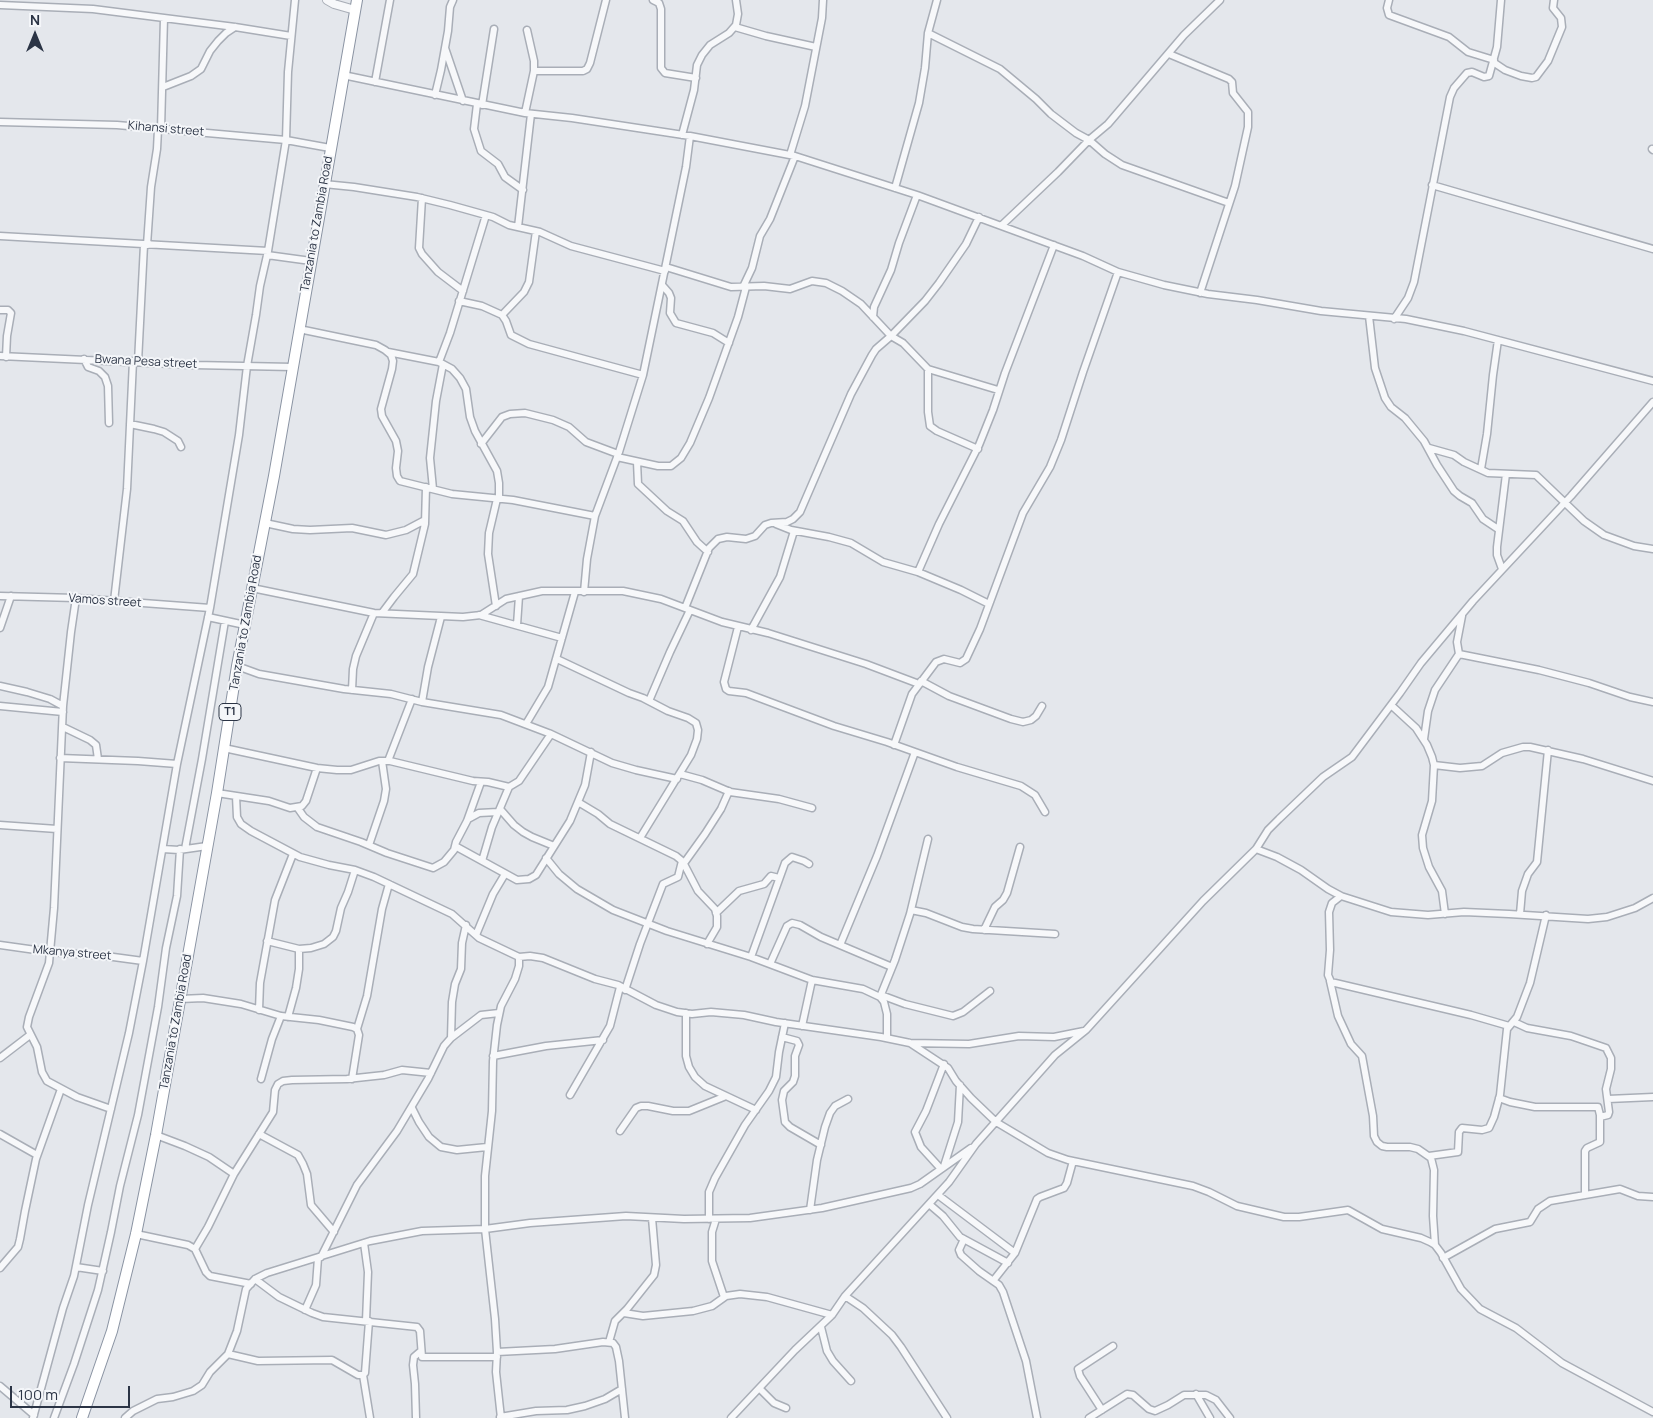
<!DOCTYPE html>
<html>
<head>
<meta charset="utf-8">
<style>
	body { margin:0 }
	#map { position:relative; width:1653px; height:1418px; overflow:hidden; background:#e4e7ec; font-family:Manrope,sans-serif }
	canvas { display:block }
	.north { position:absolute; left:10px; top:10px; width:50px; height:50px; -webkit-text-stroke:4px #f4f6f9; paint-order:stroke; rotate:0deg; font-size:14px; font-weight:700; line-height:20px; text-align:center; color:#2b3445 }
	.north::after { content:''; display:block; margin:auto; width:18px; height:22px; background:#2b3445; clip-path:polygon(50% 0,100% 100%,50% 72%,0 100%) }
	.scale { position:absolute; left:10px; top:1386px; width:120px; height:22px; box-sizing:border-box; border:2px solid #2b3445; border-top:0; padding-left:6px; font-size:15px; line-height:18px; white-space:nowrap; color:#2b3445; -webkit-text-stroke:4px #f4f6f9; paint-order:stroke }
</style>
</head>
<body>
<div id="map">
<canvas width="1653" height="1418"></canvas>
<div class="north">N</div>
<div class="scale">100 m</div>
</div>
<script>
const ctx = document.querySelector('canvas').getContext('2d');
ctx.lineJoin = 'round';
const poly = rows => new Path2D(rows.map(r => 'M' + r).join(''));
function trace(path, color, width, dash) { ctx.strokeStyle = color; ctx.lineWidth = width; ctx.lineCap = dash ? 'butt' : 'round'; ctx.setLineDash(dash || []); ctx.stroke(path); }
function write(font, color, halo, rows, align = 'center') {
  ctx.font = font + ' Manrope,sans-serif'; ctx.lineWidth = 4; ctx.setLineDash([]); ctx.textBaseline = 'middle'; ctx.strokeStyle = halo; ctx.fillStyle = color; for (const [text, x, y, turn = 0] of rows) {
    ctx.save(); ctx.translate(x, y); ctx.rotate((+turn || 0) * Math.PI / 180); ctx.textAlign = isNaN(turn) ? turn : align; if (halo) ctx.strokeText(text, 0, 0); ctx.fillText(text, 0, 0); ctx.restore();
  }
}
const minor = poly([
	[653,0,659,3,661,9,661,68,665,73,696,78],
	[1389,0,1387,8,1389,15,1449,37,1468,52,1494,60],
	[0,5,93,9,235,27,291,36],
	[735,27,766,36,816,47],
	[928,33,1000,69,1036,99,1051,114,1076,133,1089,140,1105,154,1122,165,1229,203],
	[445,48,463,101],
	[1169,54,1229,79,1232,82,1233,93,1248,112,1248,127,1235,186,1200,293],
	[1493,62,1505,70,1521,76,1532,78,1536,77,1548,61,1562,27,1561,18,1553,8,1554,0],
	[534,71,583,71,587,69,590,63,606,0],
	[343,75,525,113,572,118,690,136,795,156,917,195,1083,256,1118,272,1164,285,1208,294,1257,300,1321,311,1406,319,1464,331,1653,381],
	[375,82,390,0],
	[163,87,191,76,201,69,210,51,218,41,226,33,235,27],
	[435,95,441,70,448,31,450,7,453,0],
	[477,104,474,129,481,151,498,164,505,177,523,190],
	[482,105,494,29],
	[525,113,534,71,534,61,527,30],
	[0,122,117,125,286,140,330,148],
	[161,129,164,18],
	[682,135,694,90,697,65,702,55,710,45,729,33,736,25,738,14,736,0],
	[1652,149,1653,150],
	[790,155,805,106,822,18,823,0],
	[324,184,354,187,417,197,450,205,493,217,509,225,540,232,571,246,665,271],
	[1432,185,1653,249],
	[895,188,919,103,925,68,928,33,937,0],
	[422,198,419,248,422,254,438,272,463,291],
	[1002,225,1058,172,1089,140,1108,124,1184,35,1220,0],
	[518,227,531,114],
	[0,236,268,251],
	[147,245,151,187,157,149,158,129],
	[267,255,311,261],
	[666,267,731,287,764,286,790,289,812,281,826,283,842,291,861,304,891,336,903,343,928,369,998,390],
	[662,285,669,293,671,298,670,313,676,323,713,333,729,343],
	[743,287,752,268,760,236,770,219,795,156],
	[459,301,482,306,502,315,506,321,511,335,529,344,643,375],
	[0,310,8,310,11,313,7,336,6,357],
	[502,315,524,292,529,282,536,231],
	[1369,316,1375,368,1385,398,1391,407,1405,418,1424,441,1437,465,1454,491,1460,496,1472,503,1483,519,1498,529],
	[873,317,874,307,891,270,899,243,917,195],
	[1394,319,1408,298,1414,282,1450,97,1454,88,1467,73,1472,72,1484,77,1489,76,1497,47,1501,0],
	[299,329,376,345,385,350,391,355,393,361,392,369,381,409,382,416,396,441,398,451,396,468,397,476,400,481,452,494,513,500,595,516],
	[388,352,439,362,452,369,460,378,466,389,470,417,475,431,497,471,499,483,499,499],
	[0,356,194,365,293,367],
	[84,359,88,367,99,371,105,377,108,386,109,423],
	[138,362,144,245],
	[439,362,450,333,486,215],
	[928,369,928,412,930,426,937,431,978,449],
	[130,424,154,429,164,432,178,441,181,447],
	[481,444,502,417,510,414,525,413,553,420,569,427,586,442,618,454],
	[1429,448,1454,455,1464,462,1488,473,1536,475,1584,521,1604,535,1634,546,1653,549],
	[617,457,658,466,671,466,681,458,690,443,709,398,738,317,746,287],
	[637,462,638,484,667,511,683,521,697,542,708,552],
	[1481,469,1487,434,1493,375,1498,340],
	[433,489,430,458,436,401,443,364],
	[265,523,293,529,310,530,352,528,386,535,406,530,425,520],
	[776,524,791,530,829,537,851,543,883,562,918,572,961,590,989,604],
	[1502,569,1497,555,1497,547,1506,474],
	[918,572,939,524,979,445,993,410,1005,373,1054,245],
	[252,588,374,613,463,617,481,615,506,599,542,591,623,591,661,599,722,622,768,633,866,664,919,684],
	[584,592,587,559,595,516,619,452,643,375,686,167,690,136],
	[0,596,76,598,210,608],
	[76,598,71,632,63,706,54,908,49,963,29,1017,27,1027,37,1047,42,1072,47,1081,77,1097,111,1109],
	[114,601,127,489,133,361],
	[496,606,488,554,489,533,497,499],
	[685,608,709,548,718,539,727,537,746,539,755,536,765,525,771,523,787,522,793,519,800,512,851,394,872,355,876,349,891,336,925,301,939,283,966,244,979,217],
	[382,613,394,597,413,574,425,524,426,487],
	[479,615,562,638],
	[208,617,245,625],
	[517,625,519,596],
	[738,627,724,682,726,689,729,691,746,693,834,726,887,742,957,767,1021,786,1035,795,1045,812],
	[0,628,11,596],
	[751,630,780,577,794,531],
	[1459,654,1539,670,1589,683,1630,697,1653,702],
	[557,659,629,693,643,698,668,711,688,718,696,723,698,730,697,739,691,755,640,838],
	[237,666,259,674,344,689,391,694,422,702,501,715,551,734,612,763,636,770,677,779],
	[921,681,949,696,1011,719,1023,722,1031,720,1036,716,1042,706],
	[0,686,27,692,50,699,63,706],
	[352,690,353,669,356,656,374,613],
	[649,701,670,652,690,610],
	[422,702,428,667,441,617],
	[1391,705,1416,728,1427,745,1432,757,1434,765,1432,801,1422,835,1423,848,1429,867,1442,891,1445,914],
	[0,706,63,712],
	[526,724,548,687,575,592],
	[63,727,90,740,96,745,98,759],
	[1424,739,1428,711,1435,690,1459,654,1457,642,1462,616],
	[894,745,912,694,936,662,944,659,960,663,966,659,980,629,1023,513,1050,467,1061,440,1083,372,1118,272],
	[224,748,317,768,337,770,351,770,379,761,390,761,473,781,488,782,509,787,519,781,551,734],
	[60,758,138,761,177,764],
	[388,761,412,699],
	[1434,765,1460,768,1482,766,1502,753,1523,747,1530,747,1583,759,1653,781],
	[680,774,702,780,730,792,779,799,812,808],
	[217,793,269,801,290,808,302,806,306,801,317,768],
	[236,796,237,817,241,824,251,831,300,857,329,865,355,870,374,877,452,914,479,938,519,957,519,966,515,979,501,1006,497,1025,493,1061,492,1111,485,1176,485,1229,495,1319,497,1352,496,1372,501,1418],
	[578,802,598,814,610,824,676,856,682,861,678,877,663,884,640,944,625,990],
	[297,807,304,817,317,827,361,842,387,853,433,868,444,862,454,850,456,842,467,821,481,782],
	[500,809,514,825,523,832,532,837,554,846],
	[468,819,479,813,498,812],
	[0,825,57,829],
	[369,845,384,801,386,789,382,761],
	[455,846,517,880,529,879,536,875,570,821,585,785,591,752],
	[163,849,179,850,207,846],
	[185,849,202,759,225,621],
	[1256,849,1277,857,1301,870,1328,889,1341,896,1391,912,1428,915,1464,912,1509,914,1588,919,1607,917,1635,908,1653,898],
	[546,858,559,874,577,889,613,910,667,931,751,957,812,980,863,989,880,997,884,1002,887,1014,887,1038],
	[482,861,492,827,509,787],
	[684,864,698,891,715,909,717,916,717,927,707,944],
	[682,866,705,834,721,809,729,791],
	[1341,896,1332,903,1329,912,1330,950,1328,975,1331,982,1471,1015,1509,1026],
	[911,910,926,913,962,927,973,929,1055,934],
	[716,913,739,891,764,884,771,876,779,878],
	[1520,914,1522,891,1528,874,1537,862,1548,750],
	[984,930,995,907,1003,900,1007,893,1020,847],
	[476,935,493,894,505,874],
	[267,941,299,949,311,948,324,944,333,937,336,931,341,908,348,892,355,870],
	[0,945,50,952,106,956,143,961],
	[840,945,877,856,915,752],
	[519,957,530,956,543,958,595,979,618,985,656,1005,677,1012,692,1014,711,1012,744,1015,776,1022,881,1037,910,1043,969,1044,1019,1036,1054,1037,1084,1031],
	[751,957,785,863,792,857,804,861,809,864],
	[770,964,787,926,792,923,800,925,821,937,892,967],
	[1330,981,1338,1016,1351,1044,1362,1056,1373,1116,1374,1136,1377,1142,1382,1146,1387,1147,1410,1147,1418,1149,1431,1158,1434,1170,1433,1216,1435,1245],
	[881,995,905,1004,953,1016,963,1012,990,991],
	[880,997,895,960,910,914,928,839],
	[180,999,203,998,241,1004,281,1016,319,1020,353,1027,357,1029,359,1035,352,1079],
	[259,1010,260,983,275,900,293,854],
	[686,1013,686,1056,689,1067,695,1077,705,1086,756,1110],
	[288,1017,296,988,299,969,299,949],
	[1514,1022,1527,1028,1571,1036,1606,1048,1611,1058,1611,1069,1606,1089,1609,1112,1608,1115,1600,1117],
	[802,1026,812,980],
	[357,1029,367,996,382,909,389,884],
	[782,1037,797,1041,799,1045,795,1056,795,1076,793,1082,784,1091,782,1100,785,1122,790,1127,821,1145],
	[451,1038,452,1002,455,984,461,969,462,943,466,925],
	[910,1043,948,1068,956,1081,971,1098,996,1122,1048,1153,1068,1160,1193,1186,1209,1192,1237,1206,1284,1217,1299,1217,1348,1210,1382,1229,1421,1238,1430,1242,1435,1245,1441,1253,1461,1289,1480,1309,1516,1328,1562,1363,1653,1412],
	[493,1056,546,1046,603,1040],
	[0,1058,30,1035],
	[261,1079,272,1039,281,1016],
	[570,1095,610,1026,620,987],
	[1499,1098,1510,1102,1535,1107,1598,1107,1600,1115,1600,1142,1587,1148,1585,1151,1585,1195],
	[1608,1099,1653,1097],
	[412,1108,419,1122,429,1137,441,1147,457,1150,487,1147],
	[620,1131,636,1108,641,1106,648,1106,673,1111,689,1111,726,1096],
	[0,1134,37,1155],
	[259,1134,298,1155,303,1164,307,1174,311,1205,334,1232],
	[156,1135,185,1146,209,1157,234,1174],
	[1429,1156,1458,1152,1459,1132,1462,1128,1482,1130,1489,1128,1494,1117,1500,1095,1507,1029,1517,1017,1530,983,1546,915],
	[944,1166,958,1122,960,1085],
	[941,1169,921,1147,915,1132,926,1111,944,1064],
	[938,1195,1015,1253],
	[929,1204,943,1216,960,1237,1008,1263],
	[810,1210,817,1160,825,1127,830,1113,835,1106,848,1099],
	[709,1219,709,1192,715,1178,745,1125,769,1091,776,1077,779,1052,785,1023],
	[716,1219,712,1232,712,1261,724,1297],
	[136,1234,188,1245,195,1249,206,1272,210,1276,251,1284],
	[964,1239,959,1250,961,1255,979,1271,999,1285,1003,1292,1026,1361,1037,1418],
	[364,1243,368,1272,366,1321],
	[195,1249,208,1227,234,1174,273,1112,275,1090,278,1084,283,1081,292,1080,347,1079,384,1075,402,1070,431,1073],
	[321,1257,357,1185,397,1131,428,1079,444,1046,451,1038,481,1015,499,1013],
	[1443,1258,1495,1229,1530,1222,1538,1209,1550,1201,1620,1189,1638,1196,1653,1197],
	[76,1267,103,1271],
	[0,1268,18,1247,20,1239,25,1211,36,1159,61,1089],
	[255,1279,279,1297,312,1313,323,1317,417,1327,420,1331,422,1357,497,1357],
	[993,1281,1015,1253,1037,1199,1040,1197,1064,1188,1067,1183,1073,1161],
	[845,1296,863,1308,892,1335,901,1347,947,1418],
	[305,1310,316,1285,318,1258],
	[624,1313,643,1316,693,1311,712,1306,726,1296,740,1294,767,1297,832,1315],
	[821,1327,827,1351,833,1361,851,1381],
	[609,1342,615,1321,627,1309,654,1275,656,1265,652,1218],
	[497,1352,555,1349,603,1342,613,1343,616,1347,619,1361,625,1418],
	[228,1354,258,1361,332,1360,358,1375,363,1375,365,1373,369,1321],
	[363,1375,370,1418],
	[0,1386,34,1415],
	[760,1389,774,1403,786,1408],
	[1196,1394,1210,1418],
	[1102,1410,1080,1376,1078,1369,1113,1346],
	[500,1417,536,1411,567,1410,585,1406,605,1399,622,1389],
	[33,1418,63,1308,74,1276,88,1205,129,1033,143,961,177,764,210,608,239,435,247,366,256,315,260,286,268,251,286,140,288,72,295,0],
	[54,1418,74,1364,98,1290,111,1232,120,1186,138,1115,158,1007,166,948,177,896,180,849],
	[125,1418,133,1411,157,1399,173,1397,193,1391,202,1385,210,1372,228,1354,237,1331,246,1289,255,1279,267,1273,370,1241,422,1231,485,1229,530,1223,626,1216,684,1219,750,1218,822,1208,911,1188,920,1184,971,1148],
	[416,1418,415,1384,413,1365,414,1357,421,1351],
	[731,1418,795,1350,832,1315,845,1296,949,1182,976,1144,1055,1055,1086,1030,1203,901,1256,849,1268,830,1279,819,1323,777,1352,757,1400,693,1421,663,1473,601,1571,496,1653,402],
	[1089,1418,1127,1394,1133,1395,1149,1409,1155,1411,1168,1405,1184,1395,1206,1395,1216,1400,1230,1418]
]);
const tertiary = poly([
	[327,0,334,4,355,10]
]);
const trunk = poly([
	[82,1418,112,1331,136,1234,156,1135,217,793,237,666,274,476,357,0]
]);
trace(minor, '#a9aeb7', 9);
trace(tertiary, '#a9aeb7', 10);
trace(trunk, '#8b94a3', 12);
trace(minor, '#f7f8fa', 6);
trace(tertiary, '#f7f8fa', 8);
trace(trunk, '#fff', 10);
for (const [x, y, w] of [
	[230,712,22]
]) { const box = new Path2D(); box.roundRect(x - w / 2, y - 8.5, w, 17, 4); ctx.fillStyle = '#f4f6f9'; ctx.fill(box); trace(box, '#2b3445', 1); }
write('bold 11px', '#2b3445', null, [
	["T1",230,712]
]);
write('12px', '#2b3445', '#f4f6f9', [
	["Kihansi street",166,129,5],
	["Tanzania to Zambia Road",317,224,-80],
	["Bwana Pesa street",146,362,3],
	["Vamos street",105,601,4],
	["Tanzania to Zambia Road",246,623,-80],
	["Mkanya street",72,953,5],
	["Tanzania to Zambia Road",176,1022,-80]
]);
</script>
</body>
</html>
